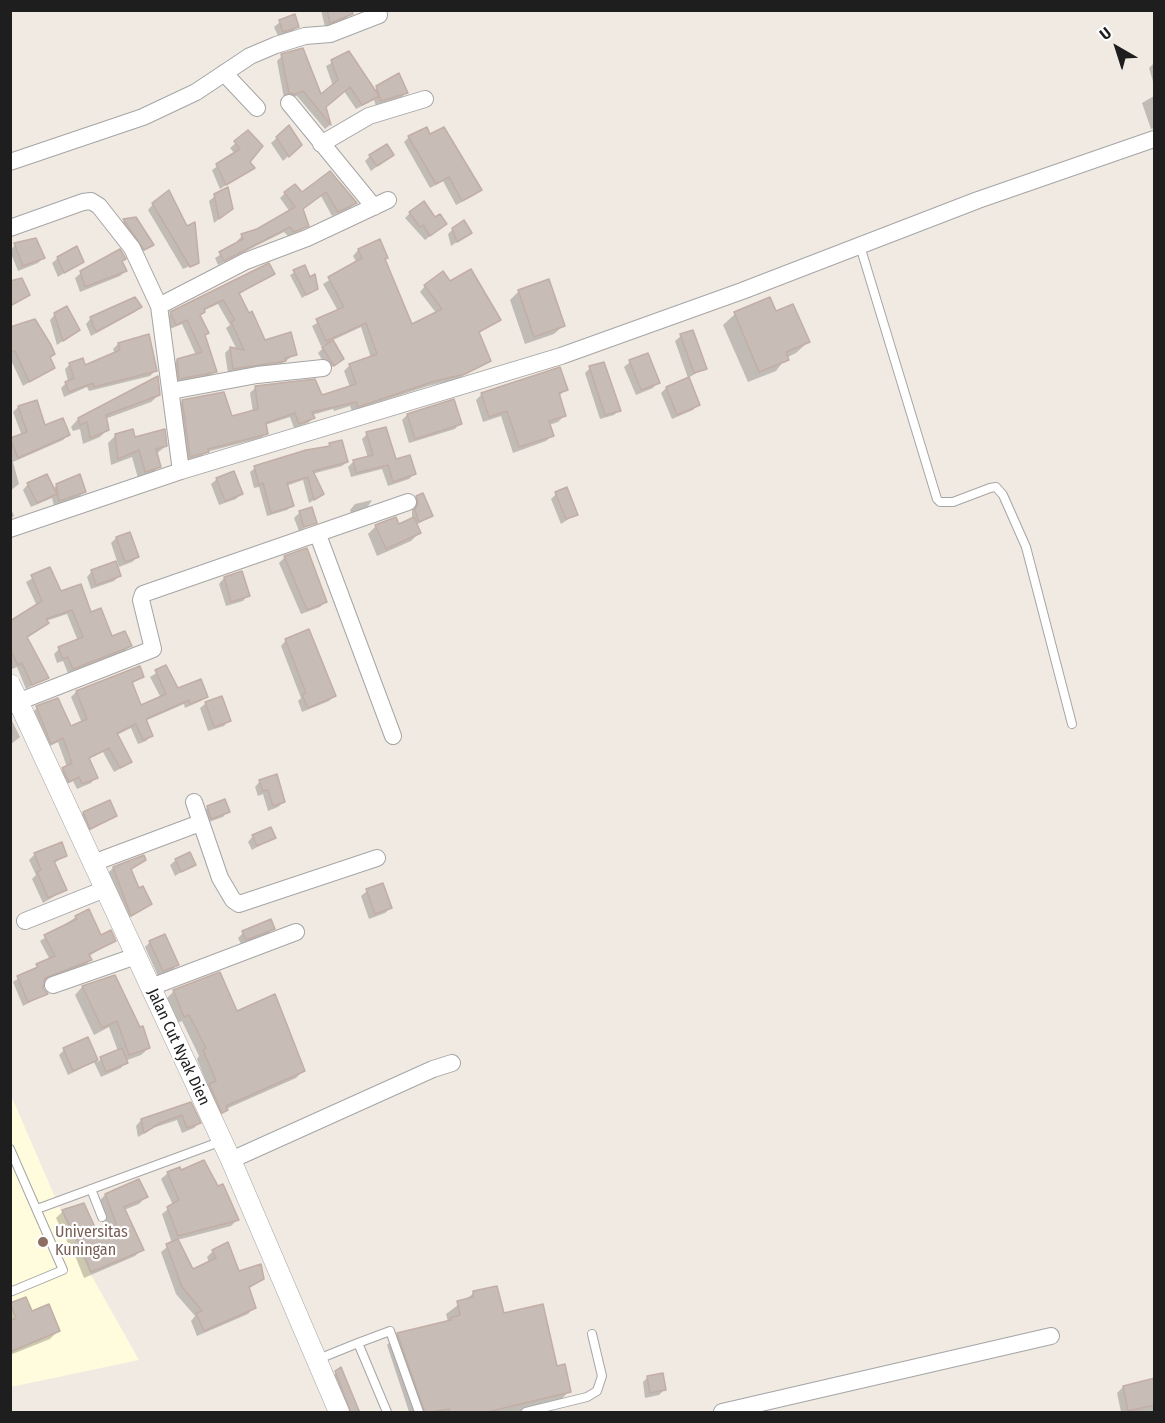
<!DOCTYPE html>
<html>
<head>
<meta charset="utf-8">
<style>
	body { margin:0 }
	#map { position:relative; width:1165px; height:1423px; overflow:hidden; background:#f0eae3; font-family:"Fira Sans Condensed",sans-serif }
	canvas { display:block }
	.frame { position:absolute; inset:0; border:12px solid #1e1e1e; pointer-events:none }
	.north { position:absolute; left:1087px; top:18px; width:60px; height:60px; -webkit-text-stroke:4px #fff; paint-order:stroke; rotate:321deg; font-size:16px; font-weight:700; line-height:24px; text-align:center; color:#1e1e1e }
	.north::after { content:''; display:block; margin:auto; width:21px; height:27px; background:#1e1e1e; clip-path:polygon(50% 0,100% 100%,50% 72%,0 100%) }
</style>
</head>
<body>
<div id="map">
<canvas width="1165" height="1423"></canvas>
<div class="frame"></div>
<div class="north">U</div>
</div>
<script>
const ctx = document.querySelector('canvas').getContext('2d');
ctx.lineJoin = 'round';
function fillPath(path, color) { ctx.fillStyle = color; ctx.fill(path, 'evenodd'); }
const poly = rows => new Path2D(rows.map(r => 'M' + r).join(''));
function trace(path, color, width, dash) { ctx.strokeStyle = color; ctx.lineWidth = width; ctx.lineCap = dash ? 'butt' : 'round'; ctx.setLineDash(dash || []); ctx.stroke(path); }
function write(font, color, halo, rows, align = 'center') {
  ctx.font = font + ' "Fira Sans Condensed",sans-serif'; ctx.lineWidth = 4.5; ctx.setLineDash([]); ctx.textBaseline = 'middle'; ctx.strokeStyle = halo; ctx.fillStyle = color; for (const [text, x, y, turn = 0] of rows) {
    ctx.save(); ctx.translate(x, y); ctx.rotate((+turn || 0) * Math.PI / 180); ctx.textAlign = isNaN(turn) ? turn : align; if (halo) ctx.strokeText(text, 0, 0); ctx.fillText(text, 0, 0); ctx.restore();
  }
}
fillPath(poly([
	[10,1093,61,1211,90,1273,139,1360,11,1387]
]), '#fffbdd');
fillPath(poly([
	[321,10,351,10,351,13,346,19,325,27],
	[280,22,298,26,292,32,278,36,274,27],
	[349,53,374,90,398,75,406,93,401,98,376,106,374,100,356,109,344,91,325,107,330,125,325,129,297,96,284,98,277,61,282,56,321,97,333,86,326,66],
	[1154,63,1154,85,1149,68],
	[1154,96,1154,128,1151,129,1142,103],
	[289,127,300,145,283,161,271,143],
	[248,132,248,161,253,168,220,189,212,170,235,154,230,148],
	[430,136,480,190,475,195,456,205,443,181,430,188,404,142,409,137],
	[392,155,371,171,365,161,370,156],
	[330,173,355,203,350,208,332,216,321,196,301,210,307,225,302,230,288,236,284,232,218,265,215,258,238,244,237,241,242,236,257,230,290,212,280,198,285,193,302,194],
	[215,196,231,209,214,223,209,201],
	[153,204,197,263,194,266,194,264,183,269,148,210],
	[410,213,434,219,445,224,425,240,405,218],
	[135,218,152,244,139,254,119,226,124,221],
	[453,229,470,233,451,246,448,234],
	[379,241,383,260,411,326,437,314,420,292,425,286,450,283,499,319,478,333,489,361,458,379,428,386,352,411,350,406,334,411,333,409,312,415,313,418,308,423,294,428,290,417,265,425,267,433,261,438,206,452,202,456,185,462,177,406,183,401,231,417,253,412,250,393,255,388,321,396,350,387,344,371,350,365,371,358,361,327,331,341,342,359,328,370,318,353,328,343,321,346,312,326,338,311,323,284,357,263,353,256,358,250],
	[15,245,43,258,38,263,18,271,10,251],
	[58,258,82,261,58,277,52,263],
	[120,262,125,271,120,276,80,292,75,278,81,273],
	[304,267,317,288,302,298,290,275],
	[273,273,238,295,264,341,295,354,279,366,228,373,225,353,230,348,237,350,226,328,230,325,218,304,203,311,199,316,215,371,210,376,174,383,172,366,177,360,196,355,182,324,170,329,166,318,171,313],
	[10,282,28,295,10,307],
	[519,291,563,326,554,334,525,344,510,300],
	[769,299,775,313,808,342,796,353,786,358,776,371,748,382,723,325,735,314],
	[140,307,135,312,91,336,86,324,91,318],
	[55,314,78,330,57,345,50,320],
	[10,328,49,358,53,368,23,386,10,358],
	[681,336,705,368,688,378,675,341],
	[118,344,155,371,150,376,89,391,87,387,64,397,61,388,68,381,65,369,70,364,84,367,115,354,113,349],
	[630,362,658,382,653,388,636,395,624,367],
	[590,368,619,410,614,415,600,419,585,373],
	[688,379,698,404,693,410,672,419,661,393,666,388],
	[566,389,559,396,564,416,558,422,549,425,553,435,546,441,513,453,501,416,483,422,476,400,482,394],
	[159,395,151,402,105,419,107,430,100,437,83,444,80,429,73,431,71,427,78,419],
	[453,401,460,423,455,429,409,443,402,420,407,415],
	[18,407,44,427,68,435,63,440,13,462,19,484,10,491,10,440,22,436,13,412],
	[367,434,395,461,415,473,409,479,388,486,382,469,351,477,348,467,354,461,368,458,362,439],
	[116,435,166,446,156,454,159,466,152,474,138,478,132,457,111,465,108,443],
	[330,445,347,462,342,466,312,474,323,494,309,503,303,480,286,486,292,506,287,510,267,516,259,487,254,488,250,472,255,468,326,448],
	[217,479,241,494,236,499,219,505,211,484],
	[28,484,53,489,57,485,84,492,79,497,54,506,52,498,31,507,23,490],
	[556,494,576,514,561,524,551,499],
	[417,497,431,516,416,525,420,532,411,541,377,556,368,534,376,526,398,526,412,520,412,503],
	[372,500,367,508,351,513,350,510,355,504],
	[10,506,14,516,10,519],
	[300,512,315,522,299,531,294,518],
	[130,533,138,557,132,562,119,567,111,543,116,538],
	[306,550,325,602,320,607,301,614,279,563,284,558],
	[49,569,60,593,90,614,112,638,130,646,125,651,68,673,63,661,57,663,54,654,59,649,78,641,67,614,46,621,41,628,26,638,47,678,26,689,17,667,12,669,10,665,10,622,37,606,26,582],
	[92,571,119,576,114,581,91,589,87,577],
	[224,578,248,595,243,601,226,606,219,584],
	[286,640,334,696,329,701,302,712,298,701,301,698,281,646],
	[166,667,177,690,206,696,201,701,185,708,184,704,145,721,151,736,146,741,138,744,131,728,117,735,130,761,125,766,114,772,103,752,88,759,96,777,91,783,77,789,73,781,63,786,58,774,67,767,58,742,46,748,32,713,37,708,70,728,82,723,71,697,76,692,143,677,131,684,140,707,161,698,150,677],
	[206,703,229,720,224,726,208,731,200,708],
	[10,717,20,737,10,745],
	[260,781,284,802,278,807,268,811,263,794,258,796,255,787],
	[224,801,228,811,223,817,206,823,202,813,207,808],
	[83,813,116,816,85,833,78,818],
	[253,836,274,837,252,850,248,842],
	[35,854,65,856,53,864,65,890,43,903,32,879,36,875,29,860],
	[145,860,130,870,139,890,150,904,126,920,108,873,113,868],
	[176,860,194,864,175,876,170,865],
	[367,891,390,908,385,913,369,919,361,896],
	[76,917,100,937,114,941,89,956,90,960,86,965,43,981,41,988,46,994,23,1006,13,982,36,967,40,975,50,960,40,941],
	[273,928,268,934,241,944,238,938,243,933],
	[150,942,178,965,172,970,158,976,145,947],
	[114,976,149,1048,141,1055,125,1061,121,1068,101,1077,94,1062,68,1075,59,1055,64,1050,87,1039,97,1062,118,1051,109,1027,94,1035,75,995,82,987],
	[174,991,236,1013,303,1071,296,1078,226,1109,219,1117,203,1093,208,1087,197,1059,199,1056,182,1021,177,1023,167,998],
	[190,1104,199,1123,194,1128,182,1133,177,1120,153,1128,138,1137,136,1126,141,1120],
	[168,1173,237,1220,231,1226,177,1240,192,1271,209,1263,207,1257,213,1251,238,1273,263,1279,248,1289,254,1307,248,1314,197,1336,191,1321,195,1316,176,1294,161,1252,172,1243,162,1214,173,1205,161,1179],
	[105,1195,146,1197,139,1204,124,1210,142,1249,135,1256,84,1278,70,1243,68,1243,56,1218,63,1211,98,1236,109,1231,98,1202],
	[474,1293,502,1315,556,1367,569,1391,558,1403,516,1412,409,1412,387,1345,398,1334,448,1322,446,1314],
	[11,1305,58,1331,50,1339,10,1355],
	[341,1369,358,1412,344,1412,330,1378],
	[648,1377,664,1390,659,1395,645,1398,643,1382],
	[1123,1387,1154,1399,1154,1412,1121,1412,1117,1393]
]), '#0003');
const building = poly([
	[327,10,352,10,353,14,330,23,327,10],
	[295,14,299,27,283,32,279,20,295,14],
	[303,48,321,94,338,80,331,60,349,51,379,96,362,105,350,87,326,107,331,125,303,91,295,94,289,93,281,54,303,48],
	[399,73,408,93,381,101,376,86,399,73],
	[289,125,302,145,289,157,276,137,289,125],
	[427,127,430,134,444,127,482,190,462,201,449,177,436,184,408,136,427,127],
	[248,130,263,146,250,162,255,168,226,185,216,164,240,149,234,141,248,130],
	[387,144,394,155,377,166,369,155,387,144],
	[330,171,357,203,338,212,326,192,303,209,309,226,294,232,290,227,224,261,219,252,243,239,241,234,257,229,295,207,284,192,295,184,302,192,330,171],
	[228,187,233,209,219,219,214,194,228,187],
	[169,190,187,226,195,222,199,263,190,267,152,203,169,190],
	[424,201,435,217,440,214,447,224,430,236,423,225,420,227,409,212,424,201],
	[136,217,154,245,144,250,123,219,136,217],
	[464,220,472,233,457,242,452,228,464,220],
	[36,238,45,258,23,266,14,243,36,238],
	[380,239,388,258,385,259,412,324,442,309,424,285,443,271,450,281,471,269,501,320,479,332,491,361,465,374,435,381,358,407,356,402,312,412,315,418,299,424,295,413,266,423,268,434,208,449,209,452,190,457,182,400,224,392,232,416,258,409,255,386,315,379,322,395,356,384,349,364,377,354,366,323,326,341,316,319,344,307,328,277,362,258,358,249,380,239],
	[77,246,84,262,64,273,57,257,77,246],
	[120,249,126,259,122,261,127,271,85,287,80,271,120,249],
	[269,263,275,274,239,293,249,313,252,311,265,340,291,332,297,355,285,358,286,361,233,369,230,347,244,350,231,322,235,320,223,300,204,309,205,312,200,315,209,333,205,335,217,372,179,379,177,359,202,352,187,320,176,325,170,312,269,263],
	[305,265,310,277,315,274,318,289,306,295,293,270,305,265],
	[22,278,30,295,10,306,10,281,22,278],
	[549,279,565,326,534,337,518,290,549,279],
	[135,297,142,307,96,332,90,317,135,297],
	[770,297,776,311,793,304,810,342,786,352,789,360,759,372,734,312,770,297],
	[67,306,80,330,63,341,54,313,67,306],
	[35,319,51,345,55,354,50,357,55,368,29,382,15,351,10,352,10,327,35,319],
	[693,330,707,369,694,373,680,334,693,330],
	[149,334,157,371,94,387,93,383,69,392,65,382,74,378,69,363,83,358,85,365,120,350,118,343,149,334],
	[333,340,344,359,334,366,322,347,333,340],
	[648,353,660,383,641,390,629,360,648,353],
	[604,362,621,411,605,415,589,366,604,362],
	[560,367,568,390,559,393,566,416,549,421,554,436,519,447,507,411,489,417,481,393,560,367],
	[158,376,160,395,106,415,109,430,90,438,87,422,80,425,78,418,158,376],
	[689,377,700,405,677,415,666,387,689,377],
	[454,399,462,424,415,439,407,414,454,399],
	[37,400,45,425,63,418,70,435,18,458,10,438,27,432,18,406,37,400],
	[386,427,396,459,410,455,416,474,393,482,388,465,356,473,353,460,373,455,366,432,386,427],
	[133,429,135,437,165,429,167,446,156,449,161,467,145,472,139,450,118,459,115,434,133,429],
	[342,440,348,462,313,471,324,494,314,500,308,477,287,483,294,506,271,513,263,483,259,485,254,466,306,450,330,446,329,443,342,440],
	[234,471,243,494,225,501,216,478,234,471],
	[47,474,57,494,37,503,27,483,47,474],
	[80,474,86,492,59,501,56,484,80,474],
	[567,487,578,515,566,519,555,492,567,487],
	[423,493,433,516,419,522,415,510,418,503,416,496,423,493],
	[312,507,317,523,304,527,299,511,312,507],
	[396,517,399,524,414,517,421,533,386,549,375,525,396,517],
	[130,532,139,557,125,562,116,537,130,532],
	[307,548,327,602,307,610,284,556,307,548],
	[116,561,121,576,96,585,91,570,116,561],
	[50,567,61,591,81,584,91,612,101,608,112,636,125,631,132,646,73,669,68,657,63,659,58,647,83,637,72,610,46,619,49,623,27,637,49,678,32,685,22,663,18,665,10,650,10,621,42,601,31,575,50,567],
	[242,571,250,596,231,602,224,577,242,571],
	[309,629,336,696,308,708,302,695,306,693,285,639,309,629],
	[166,665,178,688,201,679,208,697,190,704,189,700,146,719,153,736,143,740,136,724,117,733,132,762,120,768,109,748,89,758,98,778,82,784,79,777,69,782,62,768,72,763,63,738,51,744,36,706,58,698,71,726,87,719,76,691,140,666,144,677,132,682,141,705,166,694,155,670,166,665],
	[222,696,231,721,214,727,205,702,222,696],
	[277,774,285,802,273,806,268,790,263,791,259,780,277,774],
	[225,799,230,812,211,819,207,806,225,799],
	[110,800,117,816,90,829,83,812,110,800],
	[271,827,276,838,257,846,252,835,271,827],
	[62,842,67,856,54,861,67,890,48,898,37,872,41,870,34,853,62,842],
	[190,852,196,865,181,872,175,859,190,852],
	[144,855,146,860,131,869,139,888,143,886,152,904,131,916,113,867,144,855],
	[383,883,392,908,375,914,366,889,383,883],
	[89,909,101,935,111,930,116,941,89,954,92,960,45,978,43,988,48,994,28,1002,17,976,38,967,36,964,55,956,44,935,77,919,75,916,89,909],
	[271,919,275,929,246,940,242,931,271,919],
	[165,934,179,965,163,971,149,941,165,934],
	[220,972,237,1011,275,994,305,1071,226,1106,228,1110,222,1113,209,1084,216,1081,203,1050,206,1048,189,1015,184,1017,173,990,220,972],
	[115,975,140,1027,143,1026,150,1048,129,1055,117,1021,102,1028,82,986,115,975],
	[88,1037,98,1060,73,1071,63,1048,88,1037],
	[122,1048,128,1063,106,1072,100,1057,122,1048],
	[191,1102,201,1123,187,1128,182,1115,160,1123,144,1133,141,1119,191,1102],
	[204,1160,218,1186,223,1184,239,1220,178,1236,167,1207,179,1200,167,1172,180,1167,181,1170,204,1160],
	[139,1179,148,1197,124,1207,144,1250,91,1272,77,1237,75,1237,62,1210,84,1203,98,1234,117,1226,105,1194,139,1179],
	[178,1239,193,1269,216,1258,212,1250,228,1242,239,1271,261,1264,264,1279,249,1287,256,1308,204,1331,196,1313,202,1311,182,1287,166,1244,178,1239],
	[497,1286,504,1313,543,1304,557,1366,565,1364,571,1392,483,1413,450,1413,449,1409,425,1413,397,1333,451,1320,450,1318,460,1315,457,1301,473,1297,473,1291,497,1286],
	[26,1297,32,1311,49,1304,60,1331,10,1352,10,1321,16,1318,10,1303,26,1297],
	[341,1367,360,1413,351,1413,335,1371,341,1367],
	[663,1373,666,1390,650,1393,647,1376,663,1373],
	[1155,1378,1155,1405,1128,1411,1123,1386,1155,1378]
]);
fillPath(building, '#c8bcb6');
trace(building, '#c2aea5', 1.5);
const service = poly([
	[860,246,937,499,940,502,953,502,990,488,996,487,1003,495,1026,547,1072,724],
	[10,1149,63,1270,10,1292],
	[91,1189,102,1217],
	[37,1209,222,1141],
	[358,1343,390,1331,419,1412],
	[316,1360,358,1343,387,1412],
	[526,1412,587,1397,597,1391,602,1376,592,1334]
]);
const minor = poly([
	[224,73,257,108],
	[289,103,374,207],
	[321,144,369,116,425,99],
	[10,162,143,117,196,92,250,56,276,45,305,36,330,34,379,15],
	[10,228,83,202,91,201,99,206,132,248,159,306,181,471],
	[159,306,246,261,307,238,388,200],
	[171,391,257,375,323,368],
	[10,529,181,471,561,356,742,291,978,200,1154,139],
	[318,535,393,736],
	[10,705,153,649,141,600,143,594,408,502],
	[194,802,220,878,233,900,239,904,377,858],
	[93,863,200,823],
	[25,921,105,889],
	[53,985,136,956],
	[151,987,296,932],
	[231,1160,433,1069,452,1063],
	[722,1412,1051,1336]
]);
const tertiary = poly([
	[10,684,231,1160,339,1412]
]);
trace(service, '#a5a5a5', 10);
trace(minor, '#a5a5a5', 18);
trace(tertiary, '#a5a5a5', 21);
trace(service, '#fff', 8);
trace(minor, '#fff', 16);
trace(tertiary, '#fff', 20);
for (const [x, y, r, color] of [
	[43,1242,6,"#8d6e63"]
]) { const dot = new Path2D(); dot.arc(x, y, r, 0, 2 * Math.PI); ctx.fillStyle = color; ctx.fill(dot); trace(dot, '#fff', 2); }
write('16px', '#1e1e1e', '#fff', [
	["Jalan Cut Nyak Dien",178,1047,65]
]);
write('16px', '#785e54', '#fff', [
	["Universitas",55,1233],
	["Kuningan",55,1251]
], 'left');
</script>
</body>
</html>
